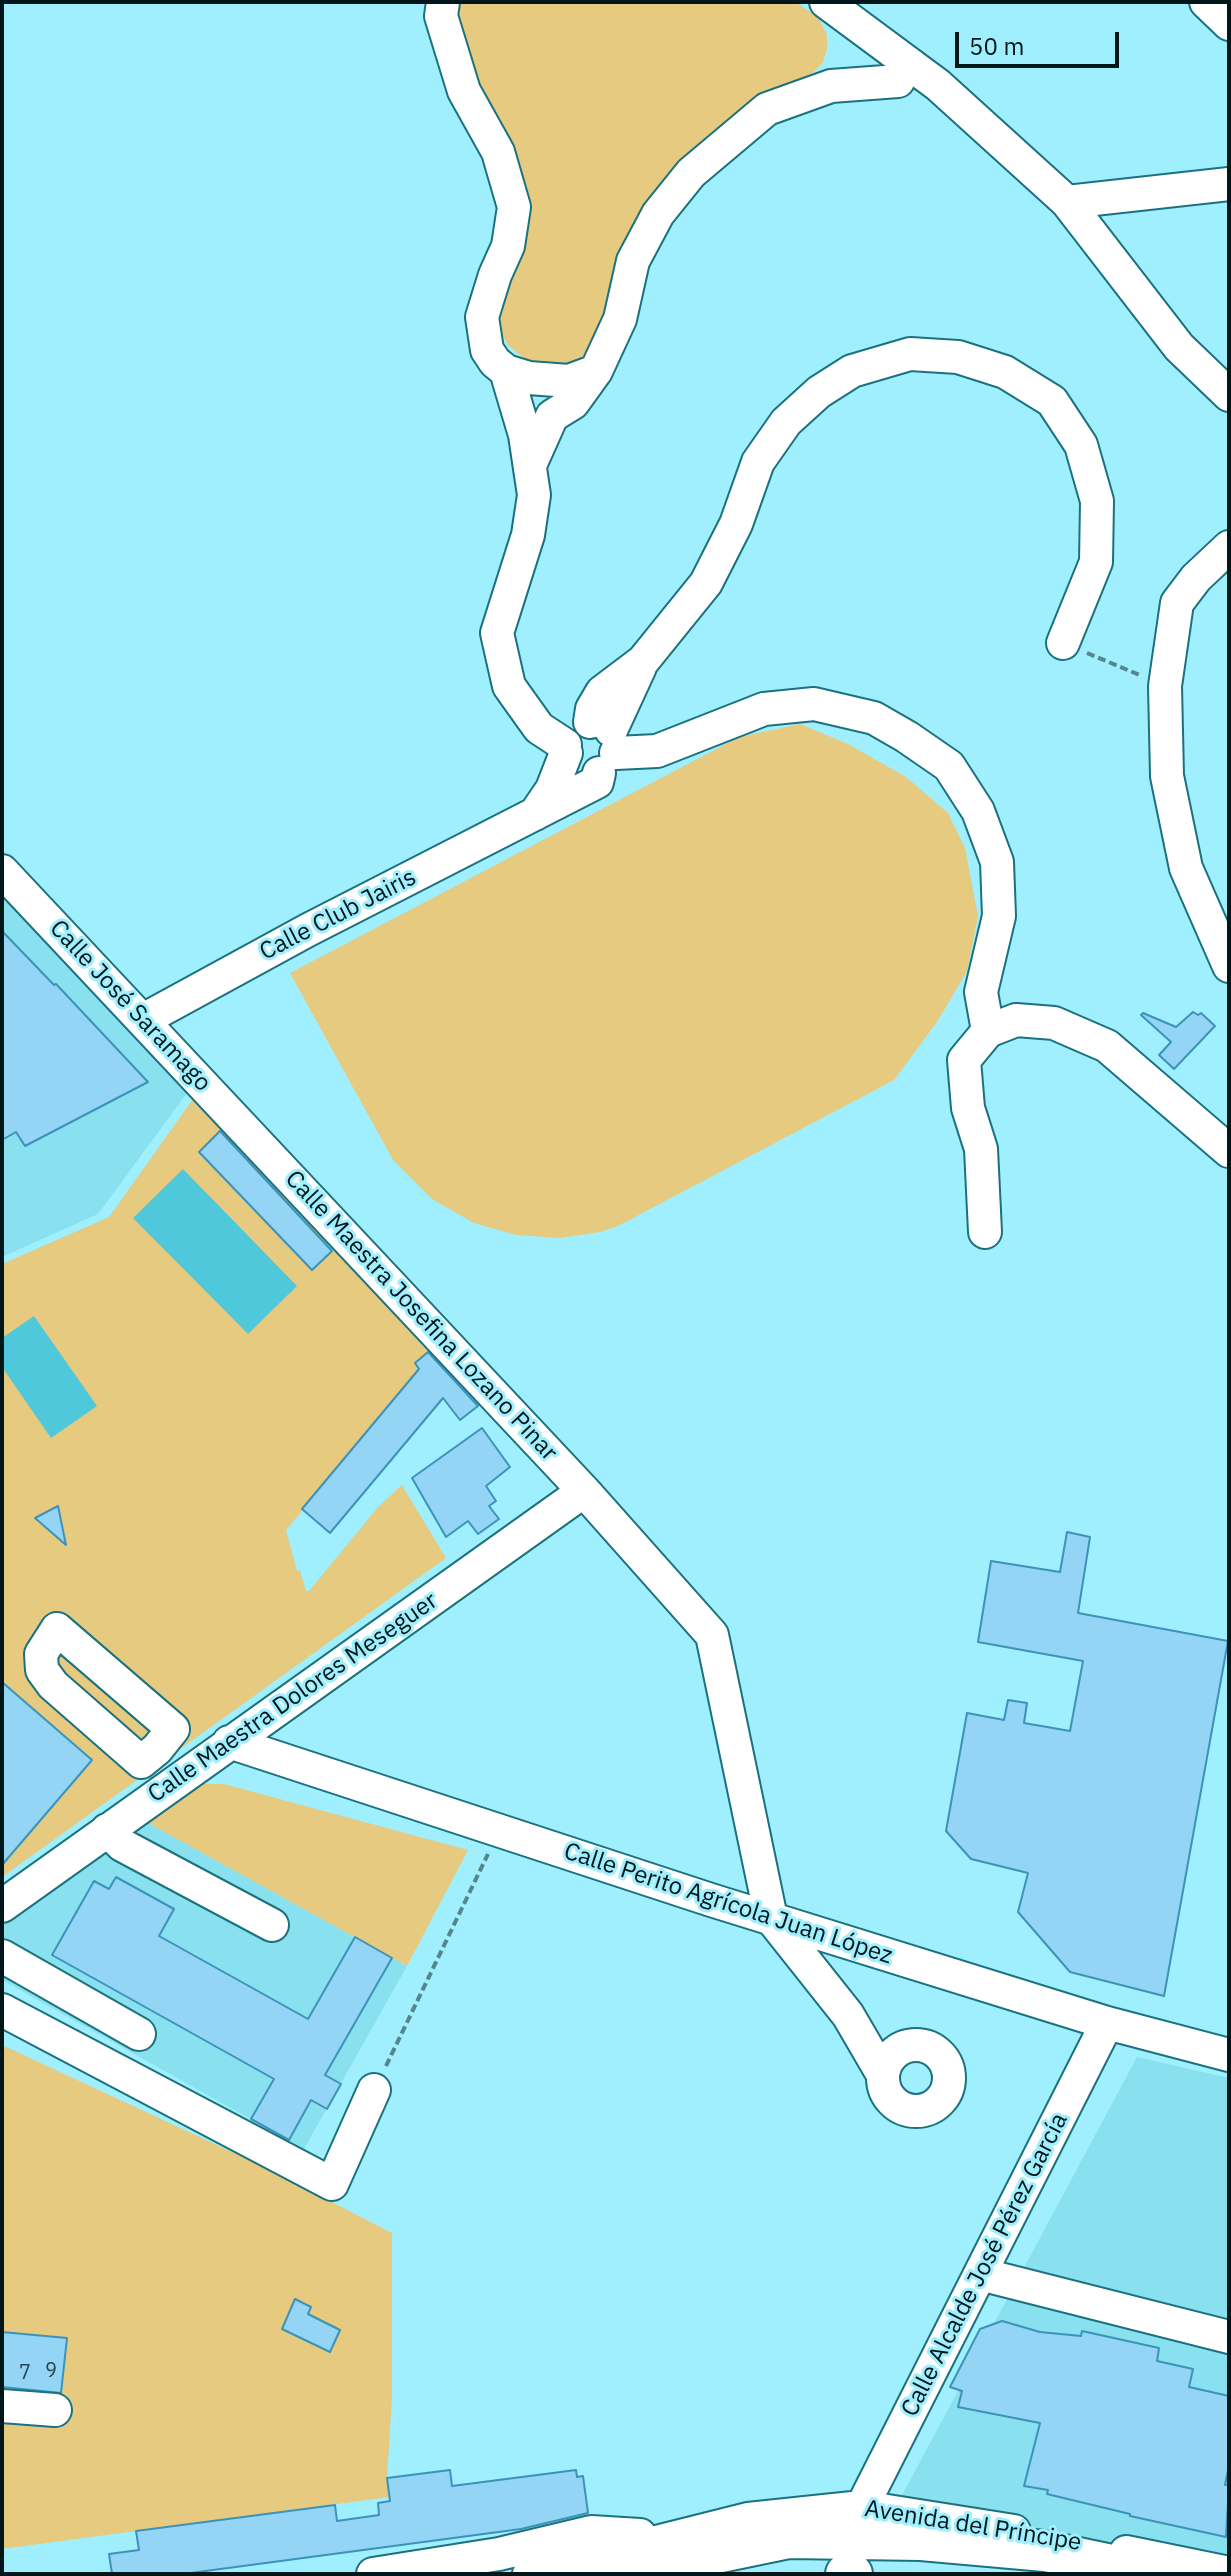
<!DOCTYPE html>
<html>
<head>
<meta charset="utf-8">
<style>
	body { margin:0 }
	#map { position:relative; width:1231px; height:2576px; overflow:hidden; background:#a0effe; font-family:"IBM Plex Sans",sans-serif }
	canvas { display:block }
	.frame { position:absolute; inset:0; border:4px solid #011619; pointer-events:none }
	.scale { position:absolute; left:955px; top:32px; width:164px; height:36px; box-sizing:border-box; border:4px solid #011619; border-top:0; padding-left:10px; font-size:24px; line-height:28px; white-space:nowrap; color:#011619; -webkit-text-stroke:6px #a0effe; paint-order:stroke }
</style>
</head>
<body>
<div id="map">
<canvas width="1231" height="2576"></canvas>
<div class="frame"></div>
<div class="scale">50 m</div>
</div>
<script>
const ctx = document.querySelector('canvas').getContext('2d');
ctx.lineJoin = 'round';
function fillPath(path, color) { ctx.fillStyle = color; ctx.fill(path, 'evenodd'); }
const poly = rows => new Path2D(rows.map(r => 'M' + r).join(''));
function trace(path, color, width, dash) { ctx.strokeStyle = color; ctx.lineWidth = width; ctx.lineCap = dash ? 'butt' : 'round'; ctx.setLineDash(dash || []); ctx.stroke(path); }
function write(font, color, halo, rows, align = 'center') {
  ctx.font = font + ' "IBM Plex Sans",sans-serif'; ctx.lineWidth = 6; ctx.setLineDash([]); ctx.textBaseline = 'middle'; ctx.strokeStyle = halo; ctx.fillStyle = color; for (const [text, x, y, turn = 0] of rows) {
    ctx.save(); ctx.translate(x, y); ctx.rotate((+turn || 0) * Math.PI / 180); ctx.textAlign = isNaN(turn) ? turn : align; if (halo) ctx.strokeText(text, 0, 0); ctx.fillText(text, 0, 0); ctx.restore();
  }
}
fillPath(poly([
	[2,884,193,1085,98,1214,2,1257],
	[141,1819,407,1966,304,2149,2,1980,2,1921],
	[1137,2057,1229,2078,1229,2574,893,2512]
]), '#89e0ef');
fillPath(poly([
	[460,2,795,2,818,17,827,35,827,49,823,62,814,72,735,114,694,147,660,187,596,343,581,358,564,366,528,362,507,344,500,328,498,319,525,191,519,164,509,138,474,72,459,17],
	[800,724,848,744,906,777,948,813,965,848,978,916,967,971,937,1022,894,1080,618,1226,600,1232,560,1238,516,1235,474,1223,432,1199,393,1160,290,973,739,737],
	[200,1089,439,1342,415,1363,420,1370,286,1530,297,1571,300,1571,306,1591,309,1591,378,1507,402,1485,446,1558,2,1877,2,1264,109,1217],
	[203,1784,224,1784,468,1850,407,1966,141,1819,189,1789],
	[2,2045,260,2165,392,2233,392,2397,387,2478,389,2497,2,2549,2,2413,59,2421,67,2339,2,2333]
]), '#e5ca80');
fillPath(poly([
	[183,1169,297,1286,248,1334,133,1218],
	[34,1316,97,1406,51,1438,2,1367,2,1338]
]), '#50c8db');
const building = poly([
	[2,931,54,985,56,984,148,1082,25,1146,16,1132,2,1140,2,931],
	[1193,1012,1198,1015,1201,1013,1215,1026,1174,1069,1159,1055,1171,1042,1141,1015,1143,1013,1176,1027,1193,1012],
	[220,1131,332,1251,312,1270,199,1152,220,1131],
	[428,1352,478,1406,460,1420,443,1398,330,1533,302,1509,419,1369,415,1363,428,1352],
	[482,1428,510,1467,486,1486,496,1501,489,1506,499,1519,478,1534,468,1521,446,1537,412,1478,482,1428],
	[58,1506,66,1545,35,1518,58,1506],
	[1067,1532,1090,1537,1078,1613,1228,1641,1164,1996,1070,1972,1018,1912,1028,1873,971,1859,946,1831,967,1713,1004,1720,1008,1700,1027,1703,1024,1723,1070,1731,1083,1661,978,1642,991,1561,1060,1572,1067,1532],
	[2,1682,92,1760,2,1865,2,1682],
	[116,1877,174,1909,159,1936,308,2019,355,1937,392,1958,325,2075,341,2084,327,2109,311,2100,289,2140,251,2119,274,2079,52,1955,94,1881,109,1889,116,1877],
	[295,2299,311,2307,308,2314,340,2330,330,2352,282,2329,295,2299],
	[1002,2321,1040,2332,1081,2336,1082,2331,1159,2348,1157,2361,1193,2369,1189,2387,1229,2396,1229,2465,1225,2485,1229,2485,1226,2537,1130,2516,1130,2514,1047,2494,1048,2490,1024,2486,1040,2423,958,2407,962,2391,950,2387,980,2329,1002,2321],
	[2,2332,67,2338,61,2393,2,2387,2,2332],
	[450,2470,452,2486,576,2470,577,2477,583,2476,588,2513,521,2529,183,2574,112,2574,109,2554,139,2550,136,2531,335,2505,337,2521,379,2515,378,2503,390,2501,387,2478,450,2470]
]);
fillPath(building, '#94d5f6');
trace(building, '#3b93b9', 2);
const minor = poly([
	[443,2,441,16,464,91,498,152,514,207,508,246,495,275,482,317,487,350,495,362,506,371,529,378,569,381,596,371],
	[826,2,938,85,1067,202,1179,347,1229,395],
	[1206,2,1229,24],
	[1067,202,1229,184],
	[506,371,525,435,534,495,528,535,497,633,509,686,539,728,565,745],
	[531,463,552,416,573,403,596,371,620,319,633,261,658,214,691,173,767,109,831,86,898,81],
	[1229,547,1196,578,1177,603,1165,686,1167,776,1186,868,1229,966],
	[590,722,592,709,602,692,643,661,706,583,736,524,758,462,786,422,819,392,852,371,910,354,958,357,1005,372,1052,401,1081,445,1097,501,1096,562,1063,643],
	[611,730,640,667],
	[616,753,657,751,764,709,814,704,874,718,907,737,949,766,978,811,997,862,999,916,981,992,988,1031],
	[535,814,552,789,566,753],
	[2,871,584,1491,712,1635,771,1918,848,2015,883,2075],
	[143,1020,308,930,597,782,599,773],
	[985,1232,981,1149,968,1108,964,1060,988,1031,1016,1020,1054,1023,1107,1046,1229,1151],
	[57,1629,173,1729,157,1749,141,1762,53,1685,42,1670,41,1654,57,1629],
	[229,1742,711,1900,1107,2023,1229,2055],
	[107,1830,122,1845,272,1925],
	[2,1906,584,1491],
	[2,1956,139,2034],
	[2,2010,332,2184,374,2090],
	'883 2078a33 33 0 1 1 66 0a33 33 0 1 1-66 0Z',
	[980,2274,1229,2337],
	[2,2406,55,2410],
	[862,2507,1107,2023],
	[1126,2552,1229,2573],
	[373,2574,499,2554,591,2532,640,2535],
	[529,2574,748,2519,862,2507,1014,2531]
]);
const major = poly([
	[614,2574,789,2538,921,2540,1045,2551,1155,2574],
	[846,2574,852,2574]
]);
trace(minor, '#1b727f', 36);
trace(major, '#1b727f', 44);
trace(poly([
	[1087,653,1142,676],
	[386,2066,488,1854]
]), '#53868f', 4, [8, 4]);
trace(minor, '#fff', 32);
trace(major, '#fff', 40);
write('20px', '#264650', null, [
	["9",51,2371],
	["7",25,2373]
]);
write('24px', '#011619', '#a0effe', [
	["Calle Club Jairis",338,915,-27],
	["Calle José Saramago",130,1006,47],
	["Calle Maestra Josefina Lozano Pinar",421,1316,47],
	["Calle Maestra Dolores Meseguer",293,1698,-35],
	["Calle Perito Agrícola Juan López",728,1904,18],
	["Calle Alcalde José Pérez García",985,2265,-63],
	["Avenida del Príncipe",973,2526,9]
]);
</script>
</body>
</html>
